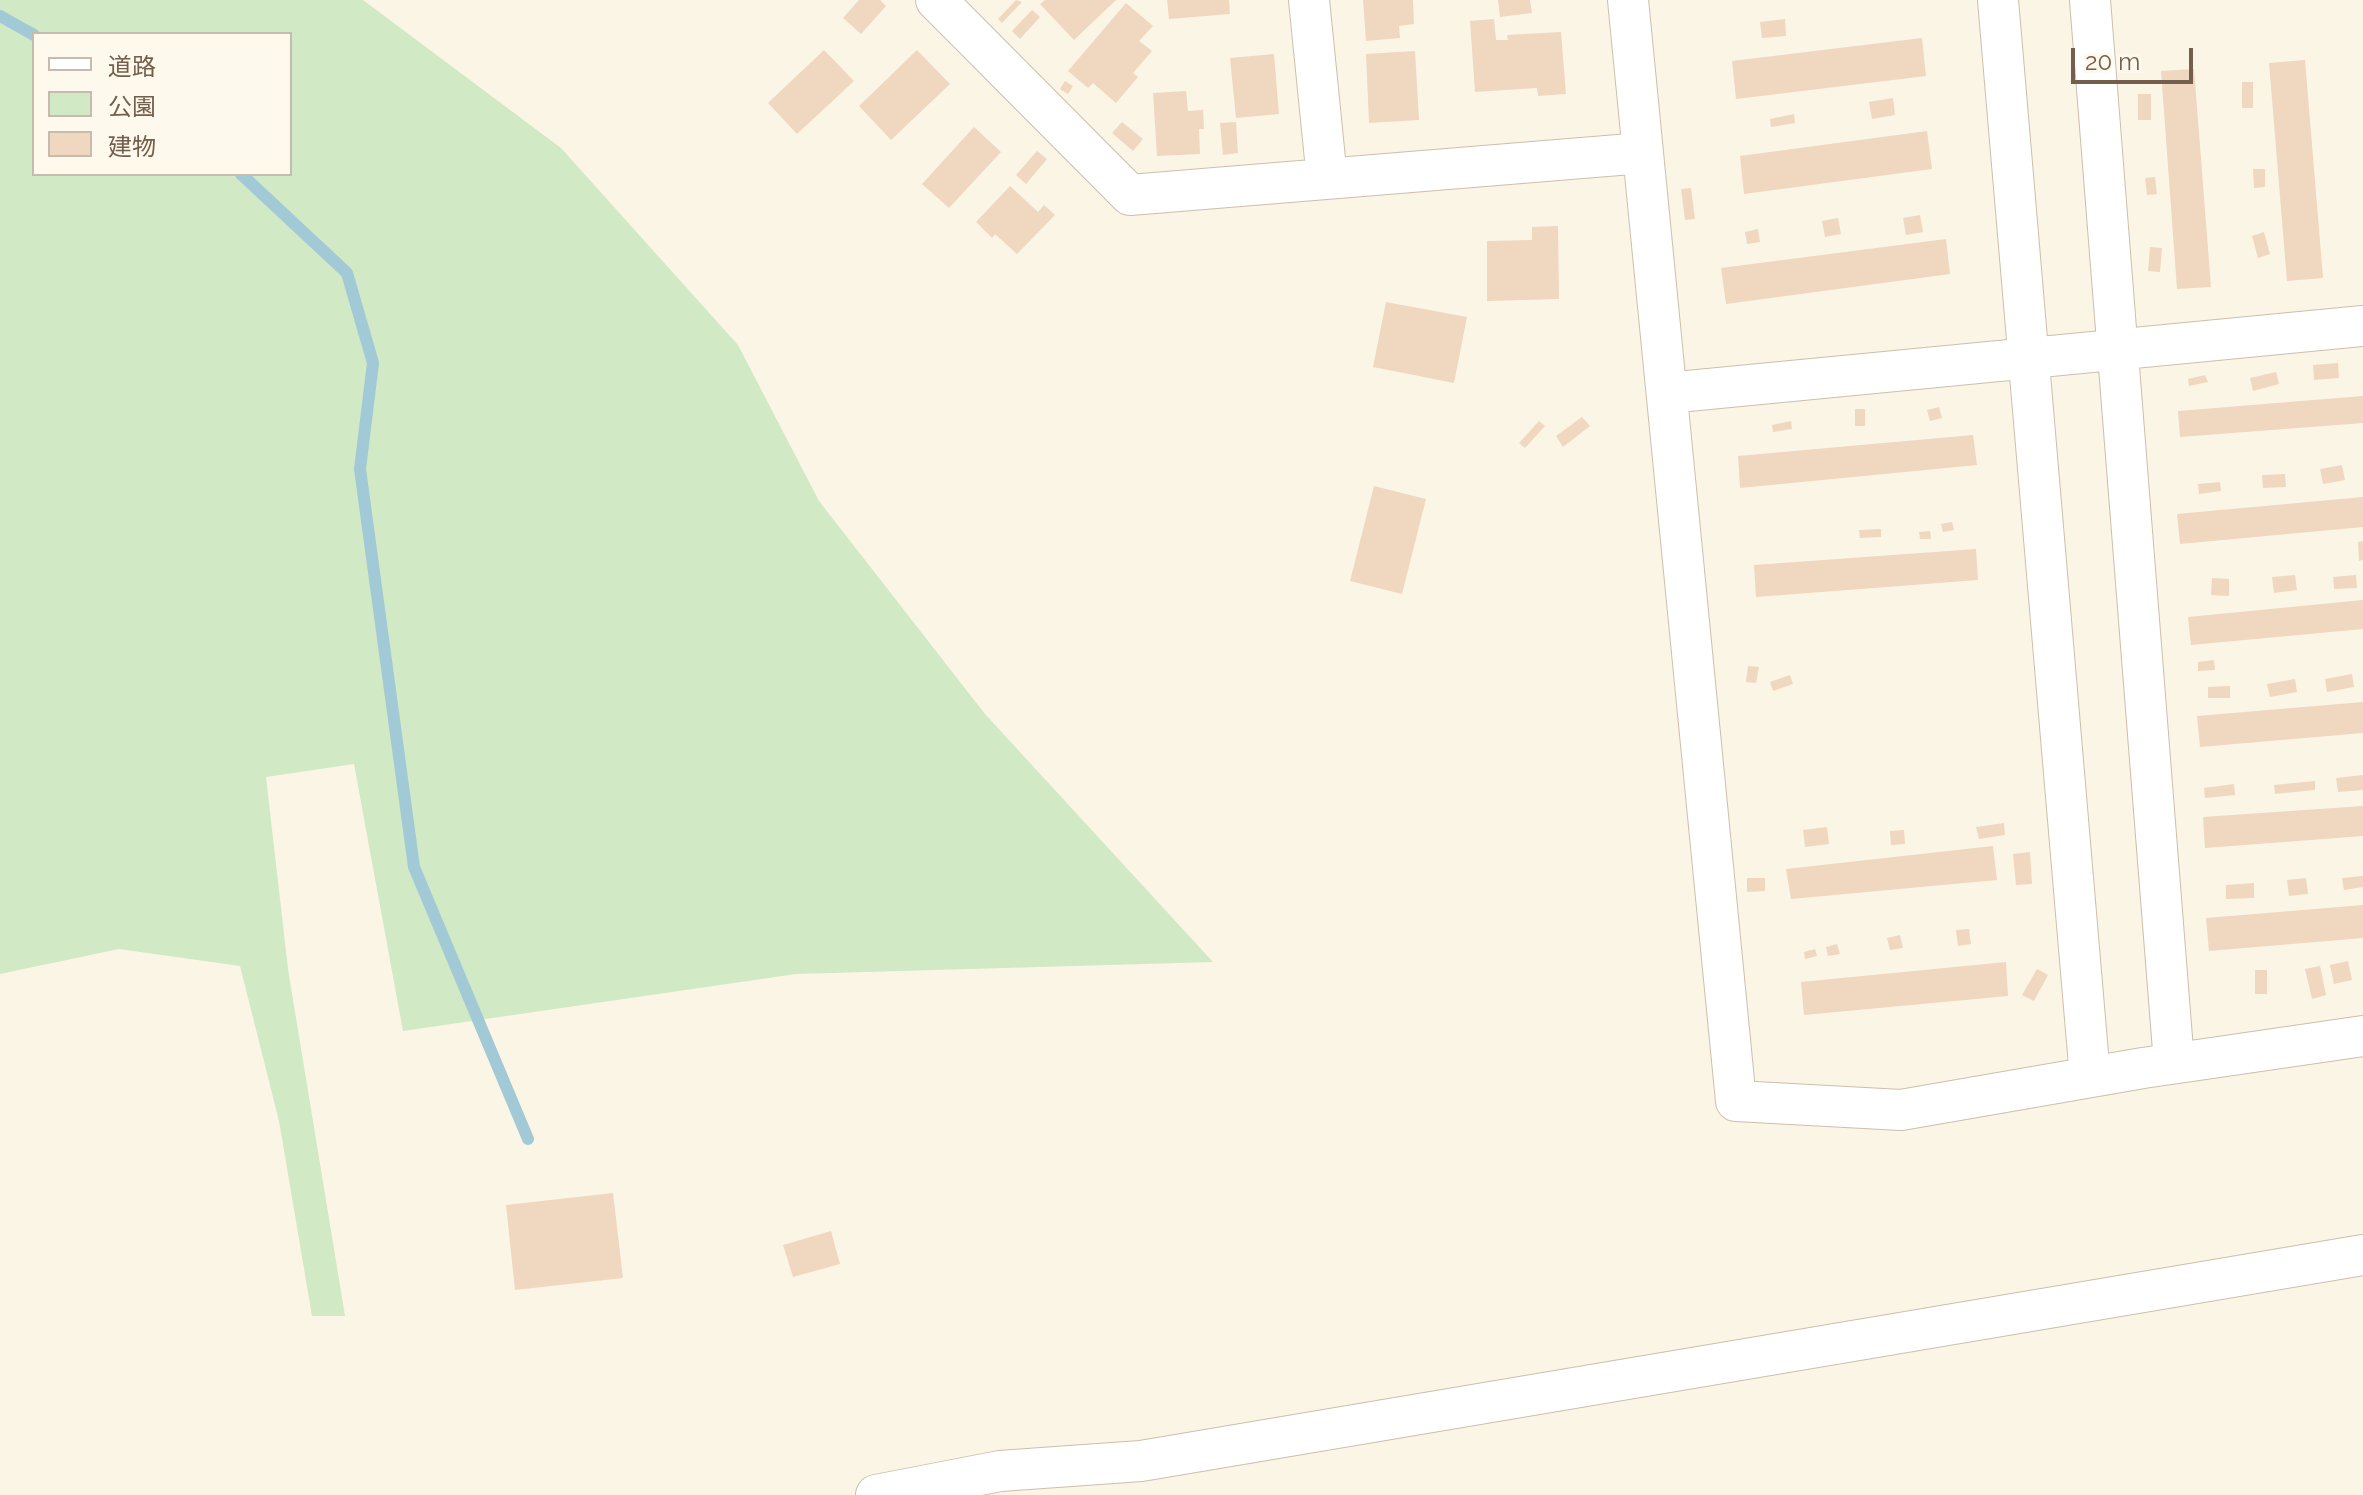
<!DOCTYPE html>
<html>
<head>
<meta charset="utf-8">
<style>
	body { margin:0 }
	#map { position:relative; width:2363px; height:1495px; overflow:hidden; background:#fbf5e6; font-family:Raleway,"Noto Sans JP",sans-serif }
	canvas { display:block }
	.legend { position:absolute; left:32px; top:32px; width:260px; height:144px; box-sizing:border-box; background:#fef9ed; border:2px solid #c7bbad; margin:0; padding:10px 14px; list-style:none; font-size:24px; color:#745e4c }
	.legend li { display:flex; align-items:center; gap:16px; height:40px }
	.legend b { width:40px; border:2px solid #c7bbad }
	.scale { position:absolute; left:2071px; top:48px; width:122px; height:36px; box-sizing:border-box; border:4px solid #745e4c; border-top:0; padding-left:10px; font-size:24px; line-height:28px; white-space:nowrap; color:#745e4c; -webkit-text-stroke:6px #fef9ed; paint-order:stroke }
</style>
</head>
<body>
<div id="map">
<canvas width="2363" height="1495"></canvas>
<ul class="legend">
<li><b style="height:10px;background:#fff"></b>道路</li>
<li><b style="height:22px;background:#d1e9c5"></b>公園</li>
<li><b style="height:22px;background:#f0d7bf"></b>建物</li>
</ul>
<div class="scale">20 m</div>
</div>
<script>
const ctx = document.querySelector('canvas').getContext('2d');
ctx.lineJoin = 'round';
function fillPath(path, color) { ctx.fillStyle = color; ctx.fill(path, 'evenodd'); }
const poly = rows => new Path2D(rows.map(r => 'M' + r).join(''));
function trace(path, color, width, dash) { ctx.strokeStyle = color; ctx.lineWidth = width; ctx.lineCap = dash ? 'butt' : 'round'; ctx.setLineDash(dash || []); ctx.stroke(path); }
fillPath(poly([
	[0,0,363,0,561,148,738,345,819,501,985,714,1213,962,796,974,403,1031,354,764,266,777,288,969,345,1316,312,1316,279,1121,240,966,119,949,0,974],
	[34,34,290,34,290,174,34,174]
]), '#d1e9c5');
trace(poly([
	[0,16,34,35],
	[241,174,347,273,373,363,360,469,414,867,528,1139]
]), '#a2c9d6', 12);
fillPath(poly([
	[859,0,880,0,886,6,861,34,843,18],
	[1016,0,1022,2,1002,23,998,19],
	[1045,0,1116,0,1074,40,1040,4],
	[1167,0,1229,0,1230,14,1169,19],
	[1363,0,1413,0,1414,24,1399,26,1400,38,1366,41],
	[1498,0,1530,0,1532,13,1500,17],
	[1126,3,1153,26,1139,41,1152,51,1133,73,1138,77,1116,103,1093,83,1088,88,1068,71],
	[1032,10,1040,17,1020,39,1012,31],
	[1494,19,1496,40,1508,40,1507,35,1561,32,1566,94,1538,96,1537,88,1475,92,1470,21],
	[1785,19,1786,36,1762,38,1760,22],
	[1922,38,1926,76,1736,99,1732,61],
	[824,50,854,81,797,134,768,103],
	[917,50,950,84,891,140,859,106],
	[1415,51,1419,120,1369,123,1366,54],
	[1274,54,1279,114,1236,118,1230,58],
	[2305,60,2323,278,2287,281,2269,63],
	[2194,69,2211,287,2177,289,2161,71],
	[1065,81,1073,86,1068,94,1060,89],
	[2242,82,2253,82,2253,108,2242,108],
	[1186,91,1188,111,1203,110,1204,129,1199,129,1200,154,1157,156,1153,93],
	[2138,94,2151,94,2151,120,2138,120],
	[1893,98,1895,115,1872,119,1869,102],
	[1794,114,1795,123,1771,127,1770,119],
	[1122,122,1143,139,1133,151,1112,133],
	[1236,122,1238,153,1223,155,1220,123],
	[974,127,1001,152,949,208,922,184],
	[1927,131,1932,169,1744,194,1740,156],
	[1037,151,1047,159,1026,184,1016,175],
	[2253,169,2265,169,2265,187,2254,188],
	[2155,177,2157,194,2147,195,2145,178],
	[1010,186,1038,212,1044,205,1055,215,1017,254,995,234,992,238,976,222],
	[1691,188,1695,219,1685,220,1681,189],
	[1920,215,1923,232,1906,235,1903,218],
	[1838,218,1841,234,1825,237,1822,221],
	[1558,226,1559,299,1487,301,1487,241,1532,240,1532,227],
	[1758,229,1760,242,1747,244,1745,232],
	[2264,232,2270,254,2258,258,2252,236],
	[1946,239,1950,274,1726,304,1721,268],
	[2150,247,2162,248,2160,272,2148,271],
	[1386,302,1467,317,1454,383,1373,367],
	[2338,363,2339,378,2314,380,2313,365],
	[2276,372,2279,384,2253,391,2250,378],
	[2205,375,2208,382,2189,386,2188,379],
	[2363,396,2363,423,2180,437,2178,411],
	[1939,407,1942,418,1930,421,1927,410],
	[1855,409,1865,409,1865,426,1855,426],
	[1582,417,1590,426,1563,447,1556,436],
	[1539,421,1545,426,1525,448,1519,443],
	[1791,421,1792,429,1773,432,1772,425],
	[1973,435,1977,465,1740,488,1738,456],
	[2342,465,2345,480,2323,484,2320,469],
	[2285,474,2286,487,2263,488,2262,475],
	[2220,482,2221,491,2199,494,2198,484],
	[1374,486,1426,499,1402,594,1350,581],
	[2363,497,2363,527,2180,544,2177,514],
	[1952,522,1954,530,1943,532,1941,524],
	[1881,529,1881,537,1860,538,1859,530],
	[1930,531,1931,539,1920,539,1919,532],
	[2363,541,2363,560,2359,561,2358,542],
	[1976,549,1978,580,1756,597,1754,565],
	[2295,575,2297,590,2274,593,2272,577],
	[2356,575,2357,588,2334,589,2333,577],
	[2212,578,2229,579,2229,596,2211,595],
	[2363,600,2363,629,2191,645,2188,617],
	[2214,660,2215,670,2198,671,2198,662],
	[1748,666,1759,667,1756,683,1746,682],
	[2352,674,2354,687,2327,692,2325,679],
	[1790,675,1793,684,1773,691,1770,682],
	[2295,679,2297,692,2270,697,2267,684],
	[2230,686,2230,698,2208,698,2208,687],
	[2363,702,2363,733,2200,747,2197,716],
	[2363,775,2363,790,2338,792,2336,778],
	[2315,781,2315,790,2275,794,2274,785],
	[2234,784,2235,795,2205,798,2204,788],
	[2363,806,2363,836,2205,848,2203,817],
	[2004,823,2005,835,1979,839,1976,827],
	[1827,827,1829,844,1805,847,1803,830],
	[1904,830,1905,844,1891,845,1890,831],
	[1993,846,1997,880,1791,899,1786,869],
	[2030,852,2032,884,2016,885,2013,854],
	[2363,876,2363,887,2344,890,2342,878],
	[1747,878,1765,878,1765,891,1747,892],
	[2306,878,2308,894,2289,896,2287,880],
	[2254,883,2254,898,2226,899,2226,885],
	[2363,905,2363,938,2209,951,2206,918],
	[1969,929,1971,944,1958,946,1956,930],
	[1900,935,1903,948,1890,950,1887,938],
	[1837,944,1840,954,1828,956,1826,947],
	[1815,949,1817,956,1805,959,1804,952],
	[2348,961,2352,980,2334,984,2330,965],
	[2006,962,2008,996,1804,1015,1801,982],
	[2320,966,2326,995,2312,999,2305,969],
	[2037,969,2048,975,2034,1001,2022,995],
	[2255,970,2267,970,2267,994,2255,994],
	[613,1193,623,1278,515,1290,506,1205],
	[831,1231,840,1264,793,1277,783,1245]
]), '#f0d7bf');
const minor = poly([
	[936,0,1130,195,1643,153],
	[1309,0,1327,179],
	[1628,0,1736,1101,1901,1110,2143,1068,2363,1036],
	[1998,0,2090,1077],
	[2090,0,2174,1063],
	[1667,393,2363,326],
	[876,1495,1000,1471,1141,1461,2363,1255]
]);
trace(minor, '#cdbead', 42);
trace(minor, '#fff', 40);
</script>
</body>
</html>
